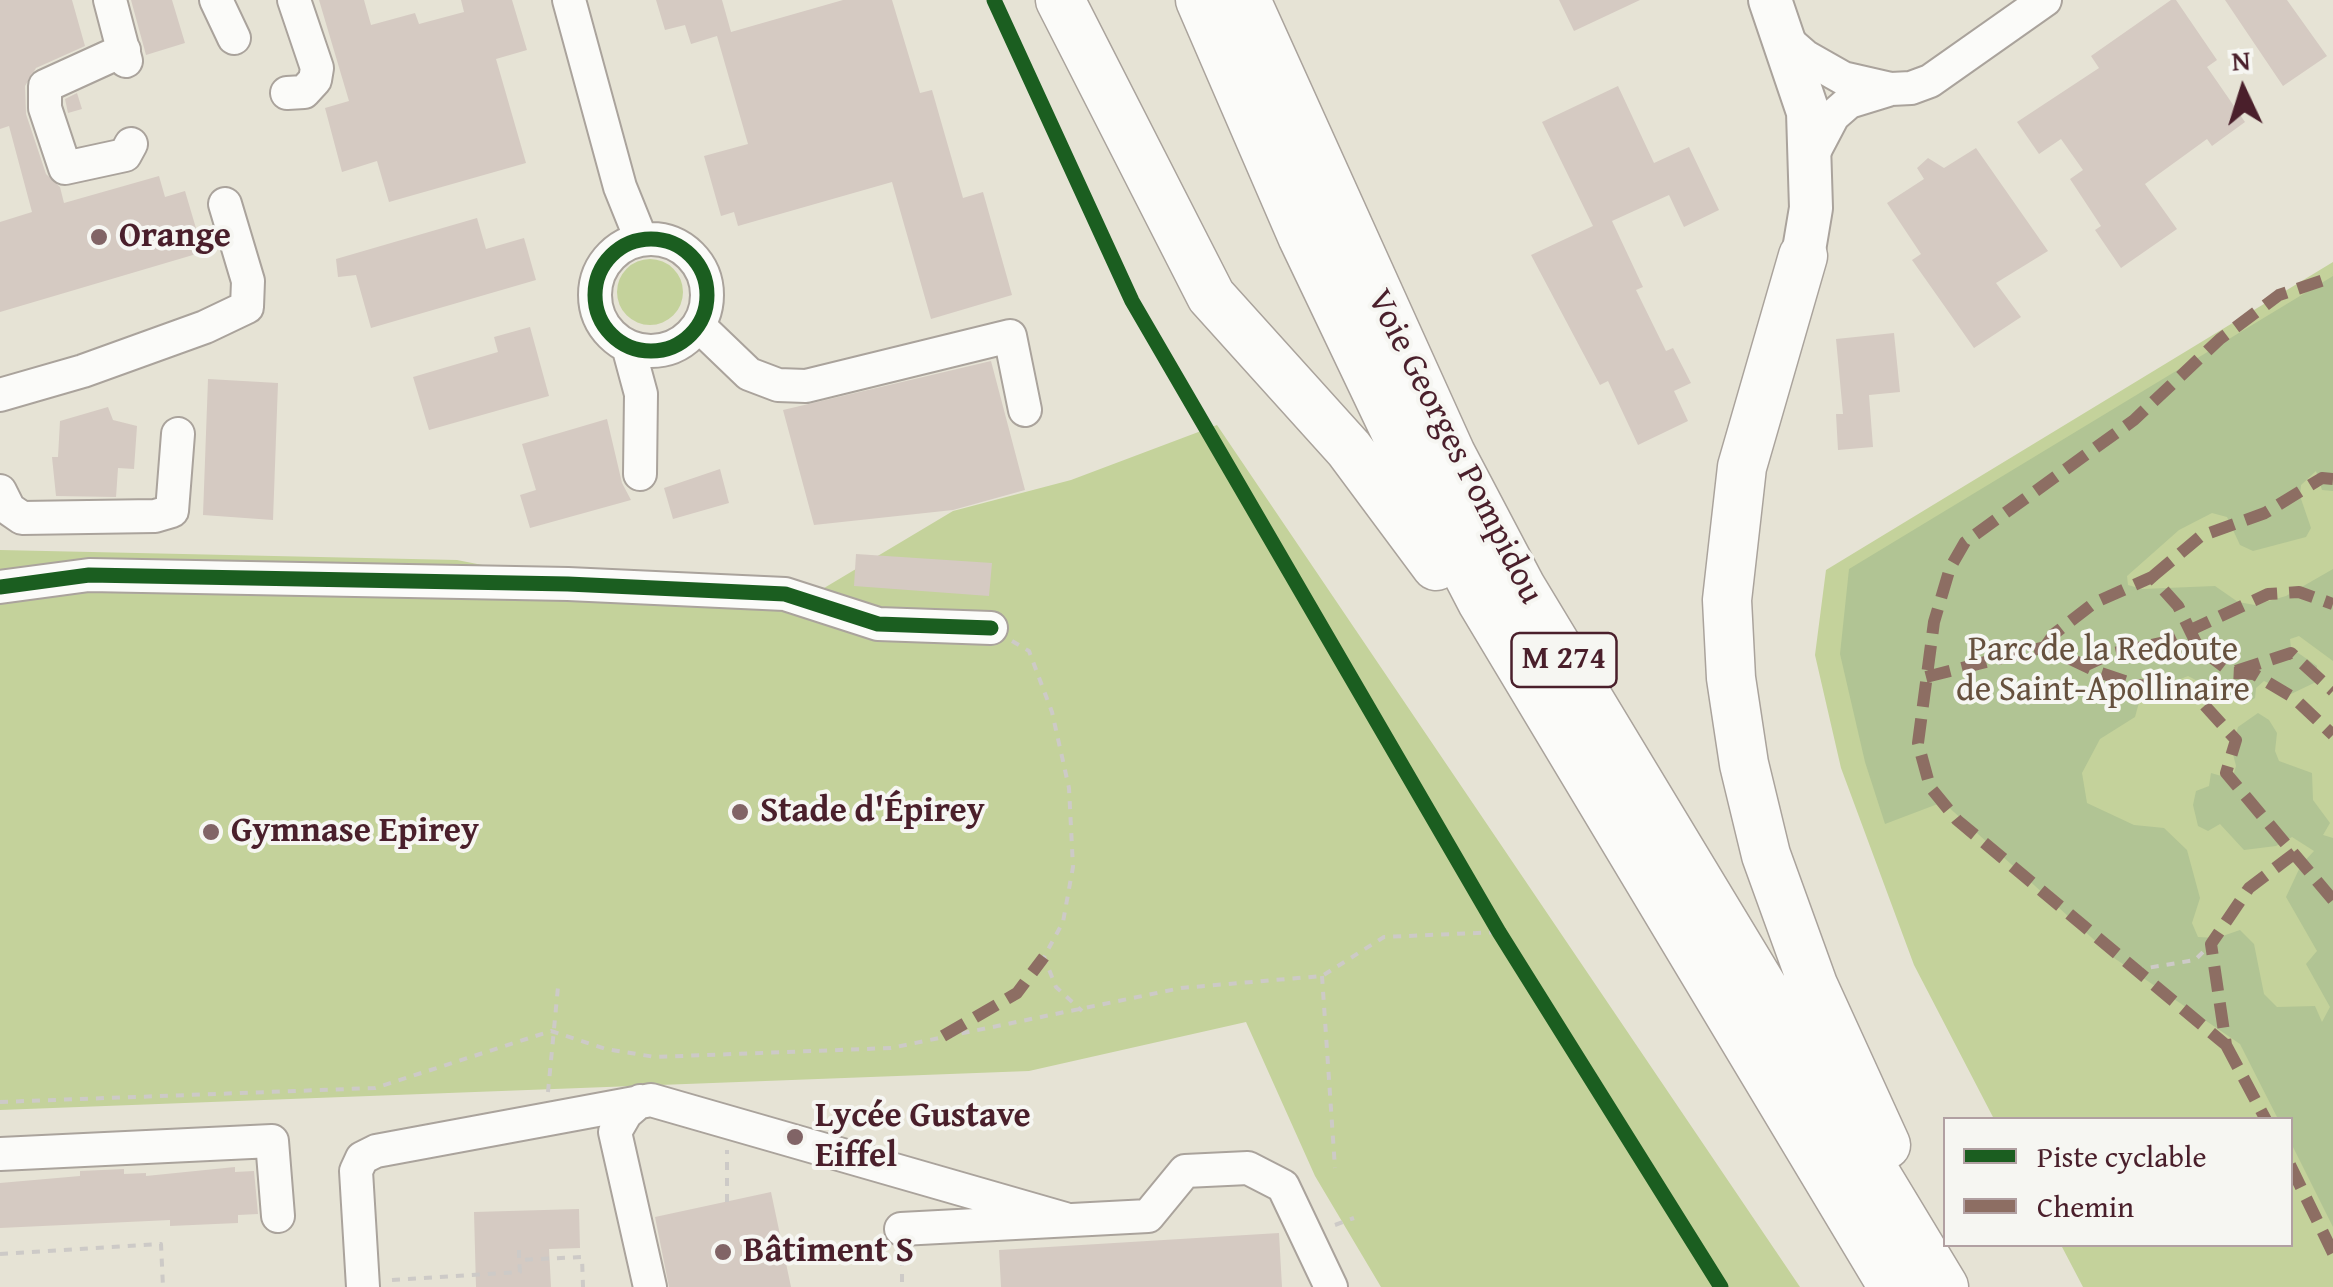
<!DOCTYPE html>
<html>
<head>
<meta charset="utf-8">
<style>
	body { margin:0 }
	#map { position:relative; width:2333px; height:1287px; overflow:hidden; background:#e6e3d5; font-family:"Gentium Book Plus",serif }
	canvas { display:block }
	.legend { position:absolute; left:1943px; top:1117px; width:350px; height:130px; box-sizing:border-box; background:#f6f6f2; border:2px solid #b1a0a2; margin:0; padding:12px 18px; list-style:none; font-size:30px; color:#4a1f2b }
	.legend li { display:flex; align-items:center; gap:20px; height:50px }
	.legend b { width:50px; border:2px solid #b1a0a2 }
	.north { position:absolute; left:2193px; top:40px; width:100px; height:100px; -webkit-text-stroke:8px #f6f6f2; paint-order:stroke; rotate:356deg; font-size:28px; font-weight:700; line-height:40px; text-align:center; color:#4a1f2b }
	.north::after { content:''; display:block; margin:auto; width:35px; height:45px; background:#4a1f2b; clip-path:polygon(50% 0,100% 100%,50% 72%,0 100%) }
</style>
</head>
<body>
<div id="map">
<canvas width="2333" height="1287"></canvas>
<ul class="legend">
<li><b style="height:12px;background:#1b5e20"></b>Piste cyclable</li>
<li><b style="height:12px;background:#8d6e63"></b>Chemin</li>
</ul>
<div class="north">N</div>
</div>
<script>
const ctx = document.querySelector('canvas').getContext('2d');
ctx.lineJoin = 'round';
function fillPath(path, color) { ctx.fillStyle = color; ctx.fill(path, 'evenodd'); }
const poly = rows => new Path2D(rows.map(r => 'M' + r).join(''));
function trace(path, color, width, dash) { ctx.strokeStyle = color; ctx.lineWidth = width; ctx.lineCap = dash ? 'butt' : 'round'; ctx.setLineDash(dash || []); ctx.stroke(path); }
function write(font, color, halo, rows, align = 'center') {
  ctx.font = font + ' "Gentium Book Plus",serif'; ctx.lineWidth = 8; ctx.setLineDash([]); ctx.textBaseline = 'middle'; ctx.strokeStyle = halo; ctx.fillStyle = color; for (const [text, x, y, turn = 0] of rows) {
    ctx.save(); ctx.translate(x, y); ctx.rotate((+turn || 0) * Math.PI / 180); ctx.textAlign = isNaN(turn) ? turn : align; if (halo) ctx.strokeText(text, 0, 0); ctx.fillText(text, 0, 0); ctx.restore();
  }
}
fillPath(poly([
	'617 292a33 33 0 1 1 66 0a33 33 0 1 1-66 0Z',
	[2333,262,2333,1287,2083,1287,2061,1245,2290,1244,2290,1120,1994,1119,1914,965,1841,768,1815,655,1826,570],
	[1217,425,1800,1287,1381,1287,1315,1176,1246,1022,1029,1071,0,1110,0,550,457,560,649,598,799,603,953,511,1071,480]
]), '#c4d29b');
fillPath(poly([
	[2333,276,2333,491,2322,490,2316,471,2301,485,2300,496,2311,528,2306,537,2253,551,2240,545,2227,517,2212,513,2179,530,2127,576,2128,585,2142,589,2215,586,2238,602,2255,605,2286,596,2333,569,2333,661,2299,636,2290,639,2291,648,2317,666,2316,682,2291,694,2264,681,2256,688,2255,698,2244,705,2188,676,2151,691,2140,699,2135,717,2100,739,2082,773,2087,803,2134,825,2164,828,2187,850,2200,898,2192,923,2198,937,2217,938,2240,930,2254,944,2264,994,2277,1007,2315,1006,2322,1022,2330,1007,2306,964,2317,951,2286,897,2301,865,2314,851,2292,837,2276,846,2244,850,2220,824,2208,831,2198,826,2193,805,2196,791,2209,786,2211,773,2232,779,2236,766,2232,750,2238,727,2258,713,2269,720,2277,733,2275,751,2279,761,2312,773,2313,800,2330,823,2323,835,2333,838,2333,1227,2291,1143,2290,1120,2278,1119,2240,1044,2114,958,1943,802,1885,824,1865,762,1840,654,1849,569]
]), '#b1c494');
fillPath(poly([
	[0,0,72,0,85,46,36,68,25,86,26,114,46,174,60,187,64,203,159,176,165,197,185,191,203,252,0,312,0,222,32,212,9,126,0,129],
	[131,0,172,0,185,43,146,55],
	[319,0,364,0,371,25,415,13,419,24,464,12,461,0,512,0,527,50,496,59,526,163,389,202,377,161,342,172,325,108,349,101],
	[656,0,722,0,731,32,843,0,892,0,920,93,932,90,963,198,983,192,1012,295,931,319,892,182,738,226,734,212,721,216,704,156,748,144,717,36,691,44,685,25,665,30],
	[1559,0,1640,0,1574,31],
	[2171,0,2176,0,2217,60,2207,67,2245,122,2212,146,2207,139,2145,184,2177,229,2121,268,2095,230,2101,226,2070,179,2083,170,2061,139,2039,154,2017,122,2099,68,2091,56],
	[2225,0,2287,0,2327,56,2283,86],
	[1618,86,1654,163,1689,147,1719,210,1684,227,1669,195,1612,221,1643,287,1636,290,1666,351,1673,348,1691,383,1674,391,1688,421,1638,445,1608,381,1600,385,1531,255,1593,226,1542,122],
	[77,93,82,109,68,113,65,99],
	[1976,148,2048,251,1996,283,2021,317,1974,348,1912,260,1921,254,1887,203,1924,179,1917,168,1928,158,1944,168],
	[477,218,486,249,524,238,536,280,371,328,356,275,338,277,336,259],
	[530,327,549,396,429,430,413,377,498,352,494,337],
	[1894,333,1900,392,1869,395,1873,447,1838,450,1836,414,1843,414,1836,339],
	[991,361,1025,490,953,510,814,525,783,410],
	[208,379,278,383,273,520,203,515],
	[108,407,113,420,137,426,134,469,118,468,116,497,56,496,52,457,58,457,60,421],
	[607,419,622,483,631,500,530,528,520,495,536,490,522,444],
	[720,469,729,503,673,519,664,488],
	[856,554,992,563,989,596,854,586],
	[235,1167,235,1172,254,1171,258,1214,238,1215,238,1223,170,1226,170,1220,0,1228,0,1183,80,1176,80,1171,124,1169,124,1174,146,1173,146,1176],
	[771,1192,791,1287,669,1287,655,1217],
	[579,1209,580,1248,549,1249,551,1287,476,1287,474,1212],
	[1279,1233,1282,1287,1001,1287,999,1250]
]), '#d5cac2');
const minor = poly([
	[110,0,126,61],
	[216,0,234,38],
	[569,0,620,187,641,239],
	[1783,37,1806,57,1843,78,1891,89,1911,88,1930,81,2045,0],
	[124,50,45,86,45,108,65,168,125,155,131,144],
	[287,93,304,92,315,80,317,68,294,0],
	[1813,154,1833,116,1849,102,1888,90],
	'595 295a56 56 0 1 1 112 0a56 56 0 1 1-112 0Z',
	[699,326,749,374,778,385,806,386,1010,336,1025,410],
	[628,346,641,394,640,474],
	[0,395,83,371,205,327,247,307,248,281,225,204],
	[0,491,9,509,22,518,155,516,172,511,178,434],
	[0,587,89,575,568,584,785,594,878,624,991,628],
	[640,1101,626,1113,615,1132,650,1287],
	[0,1154,272,1141,278,1216],
	[901,1229,1148,1216,1185,1171,1248,1168,1283,1186,1331,1287],
	[363,1287,356,1171,362,1158,376,1151,651,1100,1065,1219]
]);
const major = poly([
	[1770,0,1808,112,1811,208,1803,256]
]);
const highway = poly([
	[1060,0,1211,296,1349,449,1436,566],
	[1200,0,1302,236,1415,473,1482,602,1893,1287],
	[1246,0,1451,454,1521,587,1944,1287],
	[1803,256,1742,467,1727,600,1731,678,1744,764,1766,855,1813,985,1886,1145]
]);
trace(minor, '#aaa39c', 36);
trace(major, '#aaa39c', 46);
trace(highway, '#aaa39c', 51);
trace(poly([
	[1012,641,1029,651,1052,712,1069,788,1073,867,1063,922,1044,957,1056,987,1082,1011],
	[2135,970,2195,960,2211,944],
	[1322,976,1335,1168],
	[548,1092,558,987],
	[0,1102,375,1088,551,1031,606,1049,655,1057,891,1048,1181,988,1322,976,1384,937,1499,932],
	[727,1202,727,1150],
	[1335,1225,1354,1218],
	[519,1250,519,1260,582,1257,583,1287],
	[0,1254,161,1244,163,1287],
	[902,1258,902,1287],
	[392,1280,520,1272,519,1260]
]), '#cdcac7', 4, [8, 8]);
trace(minor, '#fbfbf9', 32);
trace(major, '#fbfbf9', 42);
trace(highway, '#fbfbf9', 48);
trace(poly([
	[2152,577,2201,536,2265,513,2322,478,2333,479],
	[2045,647,2054,634,2094,603,2152,577,2178,606,2198,647,2232,673,2254,674,2294,698,2333,735],
	[2082,667,2110,654,2165,642,2268,594,2299,592,2333,604],
	[2236,671,2291,653,2333,691],
	[1926,677,2045,647,2098,672,2137,685,2177,688,2197,697,2236,740,2226,773,2333,900],
	[2295,853,2249,888,2211,944,2226,1045,1957,820,1930,787,1918,743,1934,622,1950,568,1965,542,2134,420,2220,339,2279,295,2333,277],
	[943,1036,1017,993,1044,957],
	[2226,1045,2266,1120],
	[2290,1165,2333,1253]
]), '#8d6e63', 12, [25, 12]);
trace(poly([
	[994,0,1132,301,1499,932,1721,1287],
	'595 295a56 56 0 1 1 112 0a56 56 0 1 1-112 0Z',
	[0,587,89,575,568,584,785,594,878,624,991,628]
]), '#1b5e20', 15);
for (const [x, y, r, color] of [
	[99,237,10,"#816466"],
	[740,812,10,"#816466"],
	[211,832,10,"#816466"],
	[795,1137,10,"#816466"],
	[723,1252,10,"#816466"]
]) { const dot = new Path2D(); dot.arc(x, y, r, 0, 2 * Math.PI); ctx.fillStyle = color; ctx.fill(dot); trace(dot, '#f6f6f2', 4); }
for (const [x, y, w] of [
	[1564,660,105]
]) { const box = new Path2D(); box.roundRect(x - w / 2, y - 27, w, 54, 8); ctx.fillStyle = '#f6f6f2'; ctx.fill(box); trace(box, '#4a1f2b', 2.5); }
write('bold 32px', '#4a1f2b', null, [
	["M 274",1564,660]
]);
write('bold 35px', '#4a1f2b', '#f6f6f2', [
	["Orange",119,237],
	["Stade d'Épirey",760,812],
	["Gymnase Epirey",231,832],
	["Lycée Gustave",815,1117],
	["Eiffel",815,1157],
	["Bâtiment S",743,1252]
], 'left');
write('35px', '#4a1f2b', '#f6f6f2', [
	["Voie Georges Pompidou",1454,447,63]
]);
write('35px', '#66513e', '#f6f6f2', [
	["Parc de la Redoute",2103,651],
	["de Saint-Apollinaire",2103,691]
]);
</script>
</body>
</html>
